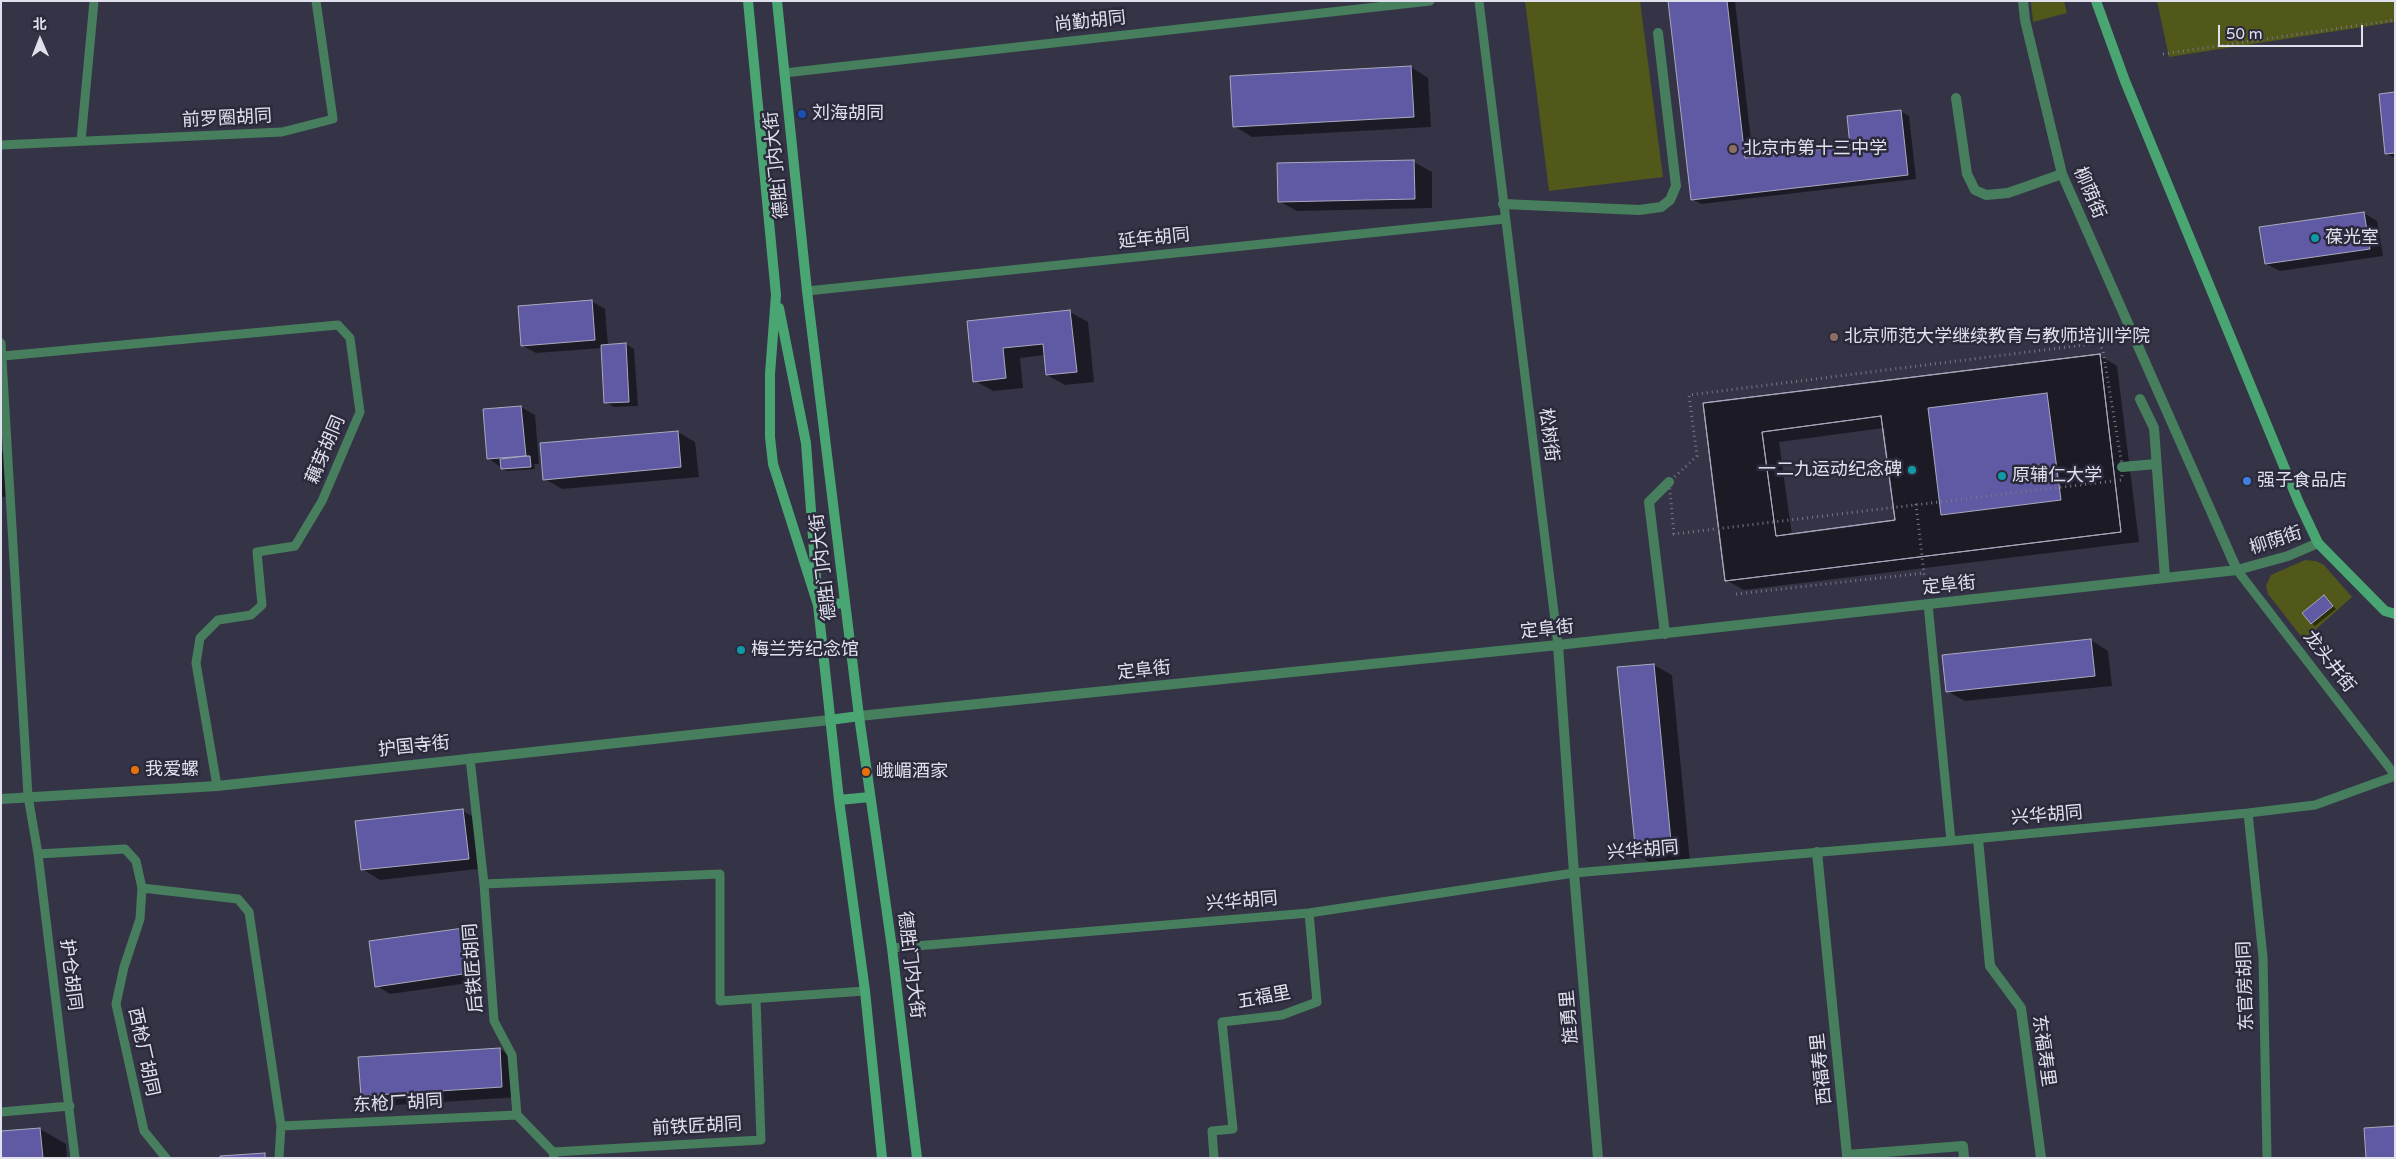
<!DOCTYPE html>
<html>
<head>
<meta charset="utf-8">
<style>
	body { margin:0 }
	#map { position:relative; width:2396px; height:1159px; overflow:hidden; background:#353447; font-family:"Varela Round","Noto Sans SC",sans-serif }
	canvas { display:block }
	.frame { position:absolute; inset:0; border:2px solid #e1e1ed; pointer-events:none }
	.north { position:absolute; left:15px; top:15px; width:50px; height:50px; -webkit-text-stroke:4px #2b2a3c; paint-order:stroke; rotate:359deg; font-size:14px; font-weight:700; line-height:20px; text-align:center; color:#e1e1ed }
	.north::after { content:''; display:block; margin:auto; width:18px; height:22px; background:#e1e1ed; clip-path:polygon(50% 0,100% 100%,50% 72%,0 100%) }
	.scale { position:absolute; left:2218px; top:25px; width:145px; height:22px; box-sizing:border-box; border:2px solid #e1e1ed; border-top:0; padding-left:6px; font-size:15px; line-height:18px; white-space:nowrap; color:#e1e1ed; -webkit-text-stroke:4px #2b2a3c; paint-order:stroke }
</style>
</head>
<body>
<div id="map">
<canvas width="2396" height="1159"></canvas>
<div class="frame"></div>
<div class="north">北</div>
<div class="scale">50 m</div>
</div>
<script>
const ctx = document.querySelector('canvas').getContext('2d');
ctx.lineJoin = 'round';
function fillPath(path, color) { ctx.fillStyle = color; ctx.fill(path, 'evenodd'); }
const poly = rows => new Path2D(rows.map(r => 'M' + r).join(''));
function trace(path, color, width, dash) { ctx.strokeStyle = color; ctx.lineWidth = width; ctx.lineCap = dash ? 'butt' : 'round'; ctx.setLineDash(dash || []); ctx.stroke(path); }
function write(font, color, halo, rows, align = 'center') {
  ctx.font = font + ' "Varela Round","Noto Sans SC",sans-serif'; ctx.lineWidth = 5; ctx.setLineDash([]); ctx.textBaseline = 'middle'; ctx.strokeStyle = halo; ctx.fillStyle = color; for (const [text, x, y, turn = 0] of rows) {
    ctx.save(); ctx.translate(x, y); ctx.rotate((+turn || 0) * Math.PI / 180); ctx.textAlign = isNaN(turn) ? turn : align; if (halo) ctx.strokeText(text, 0, 0); ctx.fillText(text, 0, 0); ctx.restore();
  }
}
fillPath(poly([
	[1525,1,1640,1,1663,177,1549,191],
	[2031,1,2064,1,2067,13,2033,22],
	[2157,1,2395,1,2395,22,2169,57],
	[2305,560,2316,561,2324,565,2352,597,2304,640,2268,594,2266,586,2271,575]
]), '#52571a');
fillPath(poly([
	[1670,1,1735,1,1753,158,1852,147,1900,111,1909,116,1916,179,1701,204,1692,199],
	[1411,67,1428,78,1431,127,1252,137,1234,126],
	[2395,93,2395,158,2387,154],
	[1414,162,1432,172,1432,208,1297,211,1279,201],
	[2364,213,2377,221,2383,256,2280,271,2266,264],
	[591,301,605,309,608,345,626,344,634,349,638,406,614,407,605,402,602,348,536,353,523,346],
	[1070,312,1088,322,1094,382,1065,385,1047,375,1045,355,1020,358,1023,388,993,391,975,381,969,322],
	[2099,355,2117,366,2139,542,1744,590,1726,580,1704,404],
	[1884,428,1896,521,1792,535,1779,442],
	[521,407,535,415,539,464,534,464,535,469,506,471,488,458,485,410],
	[678,432,695,442,699,477,562,489,545,479],
	[1,451,8,455,12,496,1,497],
	[2324,597,2336,609,2315,626,2311,623],
	[2091,640,2108,651,2112,686,1965,701,1947,691],
	[1654,665,1672,675,1690,862,1655,865,1637,855],
	[463,811,481,821,486,868,380,880,362,869],
	[464,929,477,937,483,981,390,994,377,986],
	[500,1049,517,1060,520,1097,380,1106,362,1095],
	[40,1129,66,1144,67,1158,1,1158]
]), '#0007');
const building = poly([
	[1668,1,1727,1,1745,158,1850,146,1847,116,1901,110,1908,175,1691,200,1668,1],
	[1411,66,1414,117,1233,127,1230,76,1411,66],
	[2395,92,2395,153,2385,154,2379,94,2395,92],
	[1414,160,1415,199,1278,202,1277,163,1414,160],
	[2364,212,2370,249,2265,264,2259,227,2364,212],
	[592,300,595,340,521,346,518,306,592,300],
	[1070,310,1077,372,1046,375,1043,344,1003,348,1006,378,973,382,967,321,1070,310],
	[626,343,629,402,604,403,601,345,626,343],
	[2100,354,2121,532,1725,581,1703,403,2100,354],
	[1881,416,1895,520,1776,536,1762,432,1881,416],
	[2100,354,2121,532,1725,581,1703,403,2100,354],
	[2047,393,2061,500,1941,515,1928,408,2047,393],
	[1881,416,1895,520,1776,536,1762,432,1881,416],
	[521,406,526,456,487,459,483,409,521,406],
	[678,431,681,467,543,480,540,443,678,431],
	[526,456,530,456,531,467,501,469,500,459,526,456],
	[2324,595,2333,606,2311,624,2302,613,2324,595],
	[2091,639,2095,676,1946,692,1942,655,2091,639],
	[1654,664,1672,852,1636,855,1617,667,1654,664],
	[463,809,469,859,361,870,355,821,463,809],
	[464,928,470,973,375,987,369,941,464,928],
	[500,1048,502,1087,361,1096,358,1057,500,1048],
	[2395,1126,2395,1158,2366,1158,2364,1128,2395,1126],
	[40,1128,43,1158,1,1158,1,1131,40,1128],
	[265,1153,265,1158,220,1158,220,1156,265,1153]
]);
fillPath(building, '#6059a3');
trace(building, '#a9a9bf', 1);
trace(poly([
	[2163,54,2395,20],
	[2099,343,2103,351,2123,471,2121,480,1674,534,1669,482,1697,456,1689,395,2099,343],
	[1916,504,1926,591],
	[1736,594,1924,573]
]), '#787788', 3, [1, 4]);
trace(poly([
	[1479,1,1558,645],
	[784,73,1430,1],
	[81,141,94,1],
	[1,145,282,132,333,119,316,1],
	[807,291,1505,219],
	[1,343,28,796,38,854,75,1158],
	[3,356,338,325,350,338,360,412,322,501,295,546,257,552,262,605,251,615,218,620,200,638,196,663,217,786],
	[2237,570,2395,775],
	[1928,604,1951,841],
	[470,758,484,884,494,1021,512,1055,517,1115,553,1152,554,1158],
	[2248,813,2263,957,2267,1158],
	[38,854,125,849,136,861,142,888,238,899,249,912,281,1126,279,1158],
	[484,884,720,874,720,1001,865,991],
	[142,888,140,919,124,967,116,1004,144,1131,166,1158],
	[892,948,1309,913,1574,873,1951,841,2248,813,2315,805,2395,776],
	[1,1112,70,1106],
	[281,1126,517,1115],
	[553,1152,761,1140,756,999],
	[1214,1158,1212,1131,1233,1129,1222,1022,1282,1015,1317,1002,1309,913]
]), '#477e5d', 9);
trace(poly([
	[2023,1,2025,20,2062,174,2237,570],
	[1956,98,1967,174,1975,190,1986,195,2008,193,2062,174],
	[1503,204,1639,210,1661,207,1670,200,1676,186,1658,33],
	[2140,399,2154,428,2165,578],
	[2122,467,2156,464],
	[1665,634,1649,502,1669,482],
	[1558,645,1574,873,1598,1158],
	[859,716,1558,645,2237,570,2288,556,2318,543],
	[1,799,217,786,830,720],
	[1978,839,1990,966,2021,1008,2041,1158],
	[1817,852,1847,1155,1963,1146,1964,1158]
]), '#477e5d', 10);
trace(poly([
	[748,1,776,295,770,374,770,437,773,464,818,605,839,800,865,991,882,1158],
	[777,1,807,291,859,716,892,948,917,1158],
	[2096,1,2125,81,2299,503,2318,543,2385,611,2395,614],
	[779,308,806,443,818,605,845,603],
	[830,720,859,716],
	[839,800,870,797]
]), '#49a672', 10);
for (const [x, y, r, color] of [
	[802,114,5,"#1a4fb4"],
	[1733,149,5,"#8d6e63"],
	[2315,238,5,"#0f9aa8"],
	[1834,337,5,"#8d6e63"],
	[1912,470,5,"#0f9aa8"],
	[2002,476,5,"#0f9aa8"],
	[2247,481,5,"#3f7fe0"],
	[741,650,5,"#0f9aa8"],
	[135,770,5,"#e8710a"],
	[866,772,5,"#e8710a"]
]) { const dot = new Path2D(); dot.arc(x, y, r, 0, 2 * Math.PI); ctx.fillStyle = color; ctx.fill(dot); trace(dot, '#2b2a3c', 2); }
write('18px', '#e1e1ed', '#2b2a3c', [
	["尚勤胡同",1090,22,-6],
	["前罗圈胡同",227,119,-3],
	["德胜门内大街",777,165,-96],
	["柳荫街",2089,193,67],
	["延年胡同",1154,239,-6],
	["松树街",1548,435,83],
	["藕芽胡同",326,450,-67],
	["柳荫街",2276,541,-18],
	["德胜门内大街",824,567,-97],
	["定阜街",1949,586,-6],
	["定阜街",1547,630,-6],
	["龙头井街",2329,662,52],
	["定阜街",1144,671,-6],
	["护国寺街",414,747,-6],
	["兴华胡同",2047,816,-5],
	["兴华胡同",1643,851,-5],
	["兴华胡同",1242,902,-5],
	["德胜门内大街",910,965,83],
	["后铁匠胡同",474,968,-94],
	["护仓胡同",70,975,83],
	["东官房胡同",2246,986,-92],
	["五福里",1264,998,-11],
	["旌勇里",1570,1017,-95],
	["东福寿里",2043,1051,82],
	["西枪厂胡同",143,1052,78],
	["西福寿里",1822,1069,-96],
	["东枪厂胡同",398,1104,-3],
	["前铁匠胡同",697,1127,-3]
]);
write('18px', '#e1e1ed', '#2b2a3c', [
	["刘海胡同",812,114],
	["北京市第十三中学",1743,149],
	["葆光室",2325,238],
	["北京师范大学继续教育与教师培训学院",1844,337],
	["一二九运动纪念碑",1902,470,"right"],
	["原辅仁大学",2012,476],
	["强子食品店",2257,481],
	["梅兰芳纪念馆",751,650],
	["我爱螺",145,770],
	["峨嵋酒家",876,772]
], 'left');
</script>
</body>
</html>
